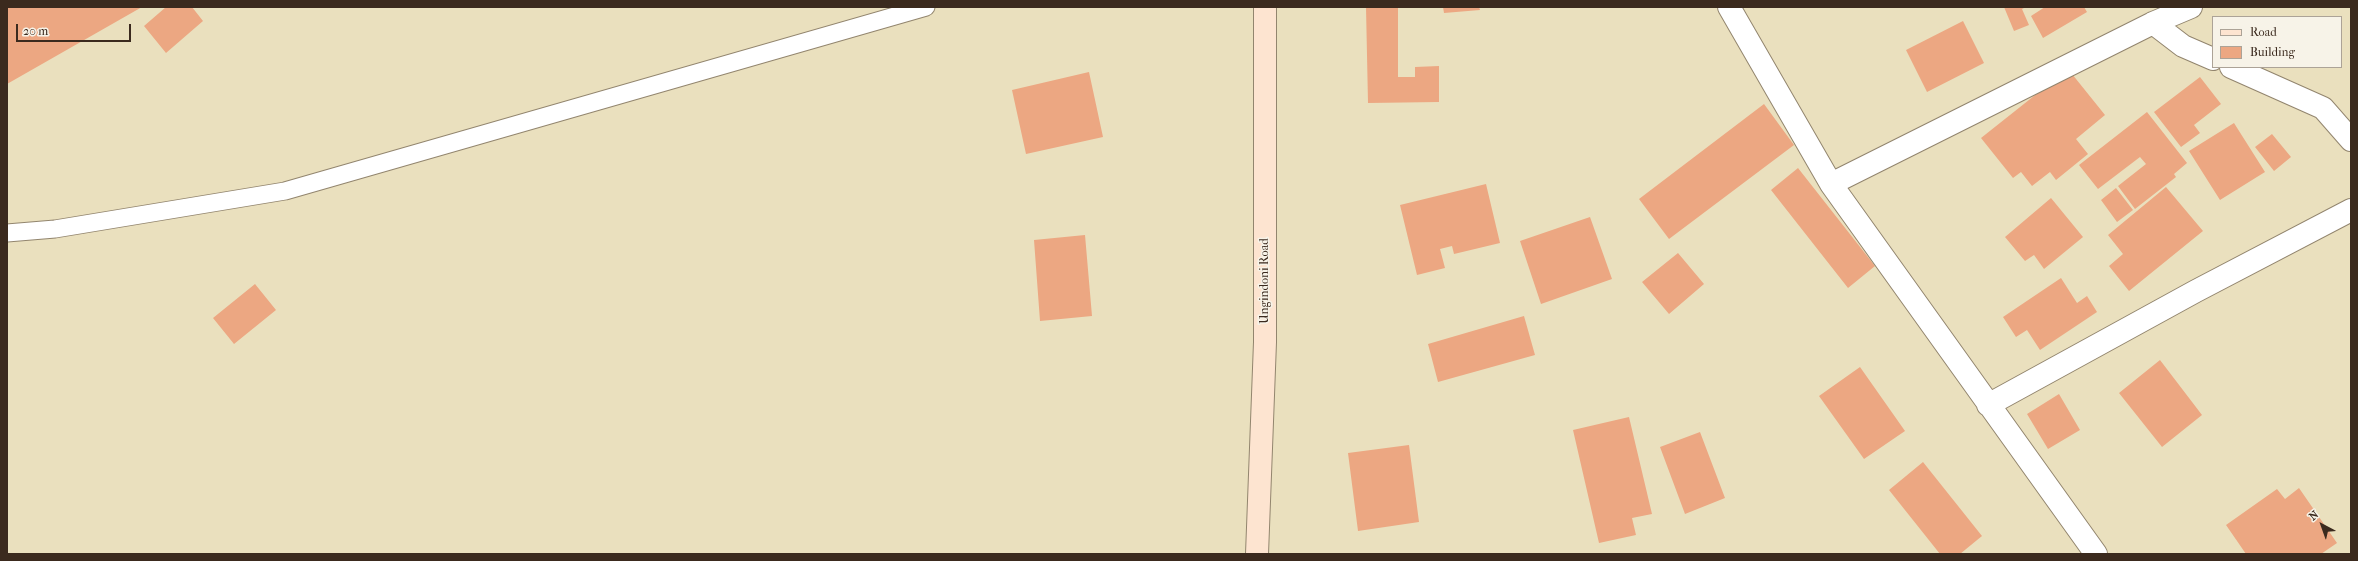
<!DOCTYPE html>
<html>
<head>
<meta charset="utf-8">
<style>
	body { margin:0 }
	#map { position:relative; width:2358px; height:561px; overflow:hidden; background:#eae0be; font-family:"IM FELL French Canon",serif }
	canvas { display:block }
	.frame { position:absolute; inset:0; border:8px solid #3b2a1e; pointer-events:none }
	.legend { position:absolute; left:2212px; top:16px; width:130px; height:52px; box-sizing:border-box; background:#f7f3e8; border:1px solid #aca397; margin:0; padding:5px 7px; list-style:none; font-size:12px; color:#3b2a1e }
	.legend li { display:flex; align-items:center; gap:8px; height:20px }
	.legend b { width:20px; border:1px solid #aca397 }
	.north { position:absolute; left:2302px; top:505px; width:40px; height:40px; -webkit-text-stroke:3px #f7f3e8; paint-order:stroke; rotate:319deg; font-size:11px; font-weight:700; line-height:16px; text-align:center; color:#3b2a1e }
	.north::after { content:''; display:block; margin:auto; width:14px; height:18px; background:#3b2a1e; clip-path:polygon(50% 0,100% 100%,50% 72%,0 100%) }
	.scale { position:absolute; left:16px; top:24px; width:115px; height:18px; box-sizing:border-box; border:2px solid #3b2a1e; border-top:0; padding-left:5px; font-size:12px; line-height:14px; white-space:nowrap; color:#3b2a1e; -webkit-text-stroke:3px #f7f3e8; paint-order:stroke }
</style>
</head>
<body>
<div id="map">
<canvas width="2358" height="561"></canvas>
<div class="frame"></div>
<ul class="legend">
<li><b style="height:5px;background:#fde4d0"></b>Road</li>
<li><b style="height:11px;background:#eca782"></b>Building</li>
</ul>
<div class="north">N</div>
<div class="scale">20 m</div>
</div>
<script>
const ctx = document.querySelector('canvas').getContext('2d');
ctx.lineJoin = 'round';
function fillPath(path, color) { ctx.fillStyle = color; ctx.fill(path, 'evenodd'); }
const poly = rows => new Path2D(rows.map(r => 'M' + r).join(''));
function trace(path, color, width, dash) { ctx.strokeStyle = color; ctx.lineWidth = width; ctx.lineCap = dash ? 'butt' : 'round'; ctx.setLineDash(dash || []); ctx.stroke(path); }
function write(font, color, halo, rows, align = 'center') {
  ctx.font = font + ' "IM FELL French Canon",serif'; ctx.lineWidth = 3; ctx.setLineDash([]); ctx.textBaseline = 'middle'; ctx.strokeStyle = halo; ctx.fillStyle = color; for (const [text, x, y, turn = 0] of rows) {
    ctx.save(); ctx.translate(x, y); ctx.rotate((+turn || 0) * Math.PI / 180); ctx.textAlign = isNaN(turn) ? turn : align; if (halo) ctx.strokeText(text, 0, 0); ctx.fillText(text, 0, 0); ctx.restore();
  }
}
fillPath(poly([
	[7,7,142,7,7,84],
	[166,7,192,7,203,21,166,53,144,26],
	[1366,7,1398,7,1398,77,1415,77,1415,67,1439,66,1439,102,1368,103],
	[1443,7,1479,7,1480,10,1444,13],
	[2004,7,2026,7,2022,9,2029,25,2014,31],
	[2045,7,2084,7,2087,12,2043,38,2031,16],
	[1963,21,1984,63,1927,92,1906,50],
	[2068,69,2105,115,2076,139,2088,154,2056,180,2050,172,2032,186,2021,172,2013,178,1981,138],
	[1089,72,1103,137,1026,154,1012,90],
	[2200,77,2221,104,2194,125,2200,133,2181,147,2154,112],
	[1764,104,1794,145,1669,239,1639,199],
	[2147,112,2187,163,2174,174,2176,177,2135,209,2118,186,2146,164,2140,157,2098,189,2079,165],
	[2234,123,2265,172,2220,200,2189,151],
	[2272,134,2291,157,2274,171,2255,147],
	[1798,168,1875,266,1848,288,1771,190],
	[1486,184,1500,243,1454,254,1452,246,1440,249,1445,268,1417,275,1400,205],
	[2166,187,2203,231,2129,291,2109,266,2123,254,2108,235],
	[2116,188,2133,210,2117,222,2101,200],
	[2051,198,2083,237,2044,269,2034,255,2025,261,2005,237],
	[1590,217,1612,279,1541,304,1520,241],
	[1085,235,1092,316,1040,321,1034,240],
	[1678,253,1704,284,1669,314,1642,282],
	[2061,278,2077,303,2087,296,2097,312,2040,350,2027,330,2016,337,2003,317],
	[255,284,276,310,234,344,213,318],
	[1524,316,1535,355,1438,382,1428,344],
	[2160,360,2202,415,2162,447,2119,393],
	[1860,367,1905,431,1864,459,1819,396],
	[2059,394,2080,430,2048,449,2027,414],
	[1629,417,1652,514,1632,518,1636,535,1599,543,1573,430],
	[1700,432,1725,498,1685,514,1660,447],
	[1409,445,1419,522,1358,531,1348,453],
	[1923,462,1982,536,1960,554,1940,554,1889,490],
	[2299,488,2337,543,2321,554,2246,554,2226,525,2277,489,2285,499]
]), '#eca782');
const service = poly([
	[7,233,55,229,285,191,926,7]
]);
const minor = poly([
	[1729,7,1831,184,2096,554],
	[2153,23,2183,46,2213,59],
	[2231,67,2323,108,2351,140],
	[1831,184,2153,23,2191,7],
	[1988,405,2196,291,2351,210]
]);
const secondary = poly([
	[1257,554,1265,342,1265,7]
]);
trace(service, '#92856e', 19);
trace(minor, '#92856e', 24);
trace(secondary, '#92856e', 24);
trace(service, '#fff', 17);
trace(minor, '#fff', 22);
trace(secondary, '#fde4d0', 22);
write('12px', '#3b2a1e', '#f7f3e8', [
	["Ungindoni Road",1265,281,-90]
]);
</script>
</body>
</html>
